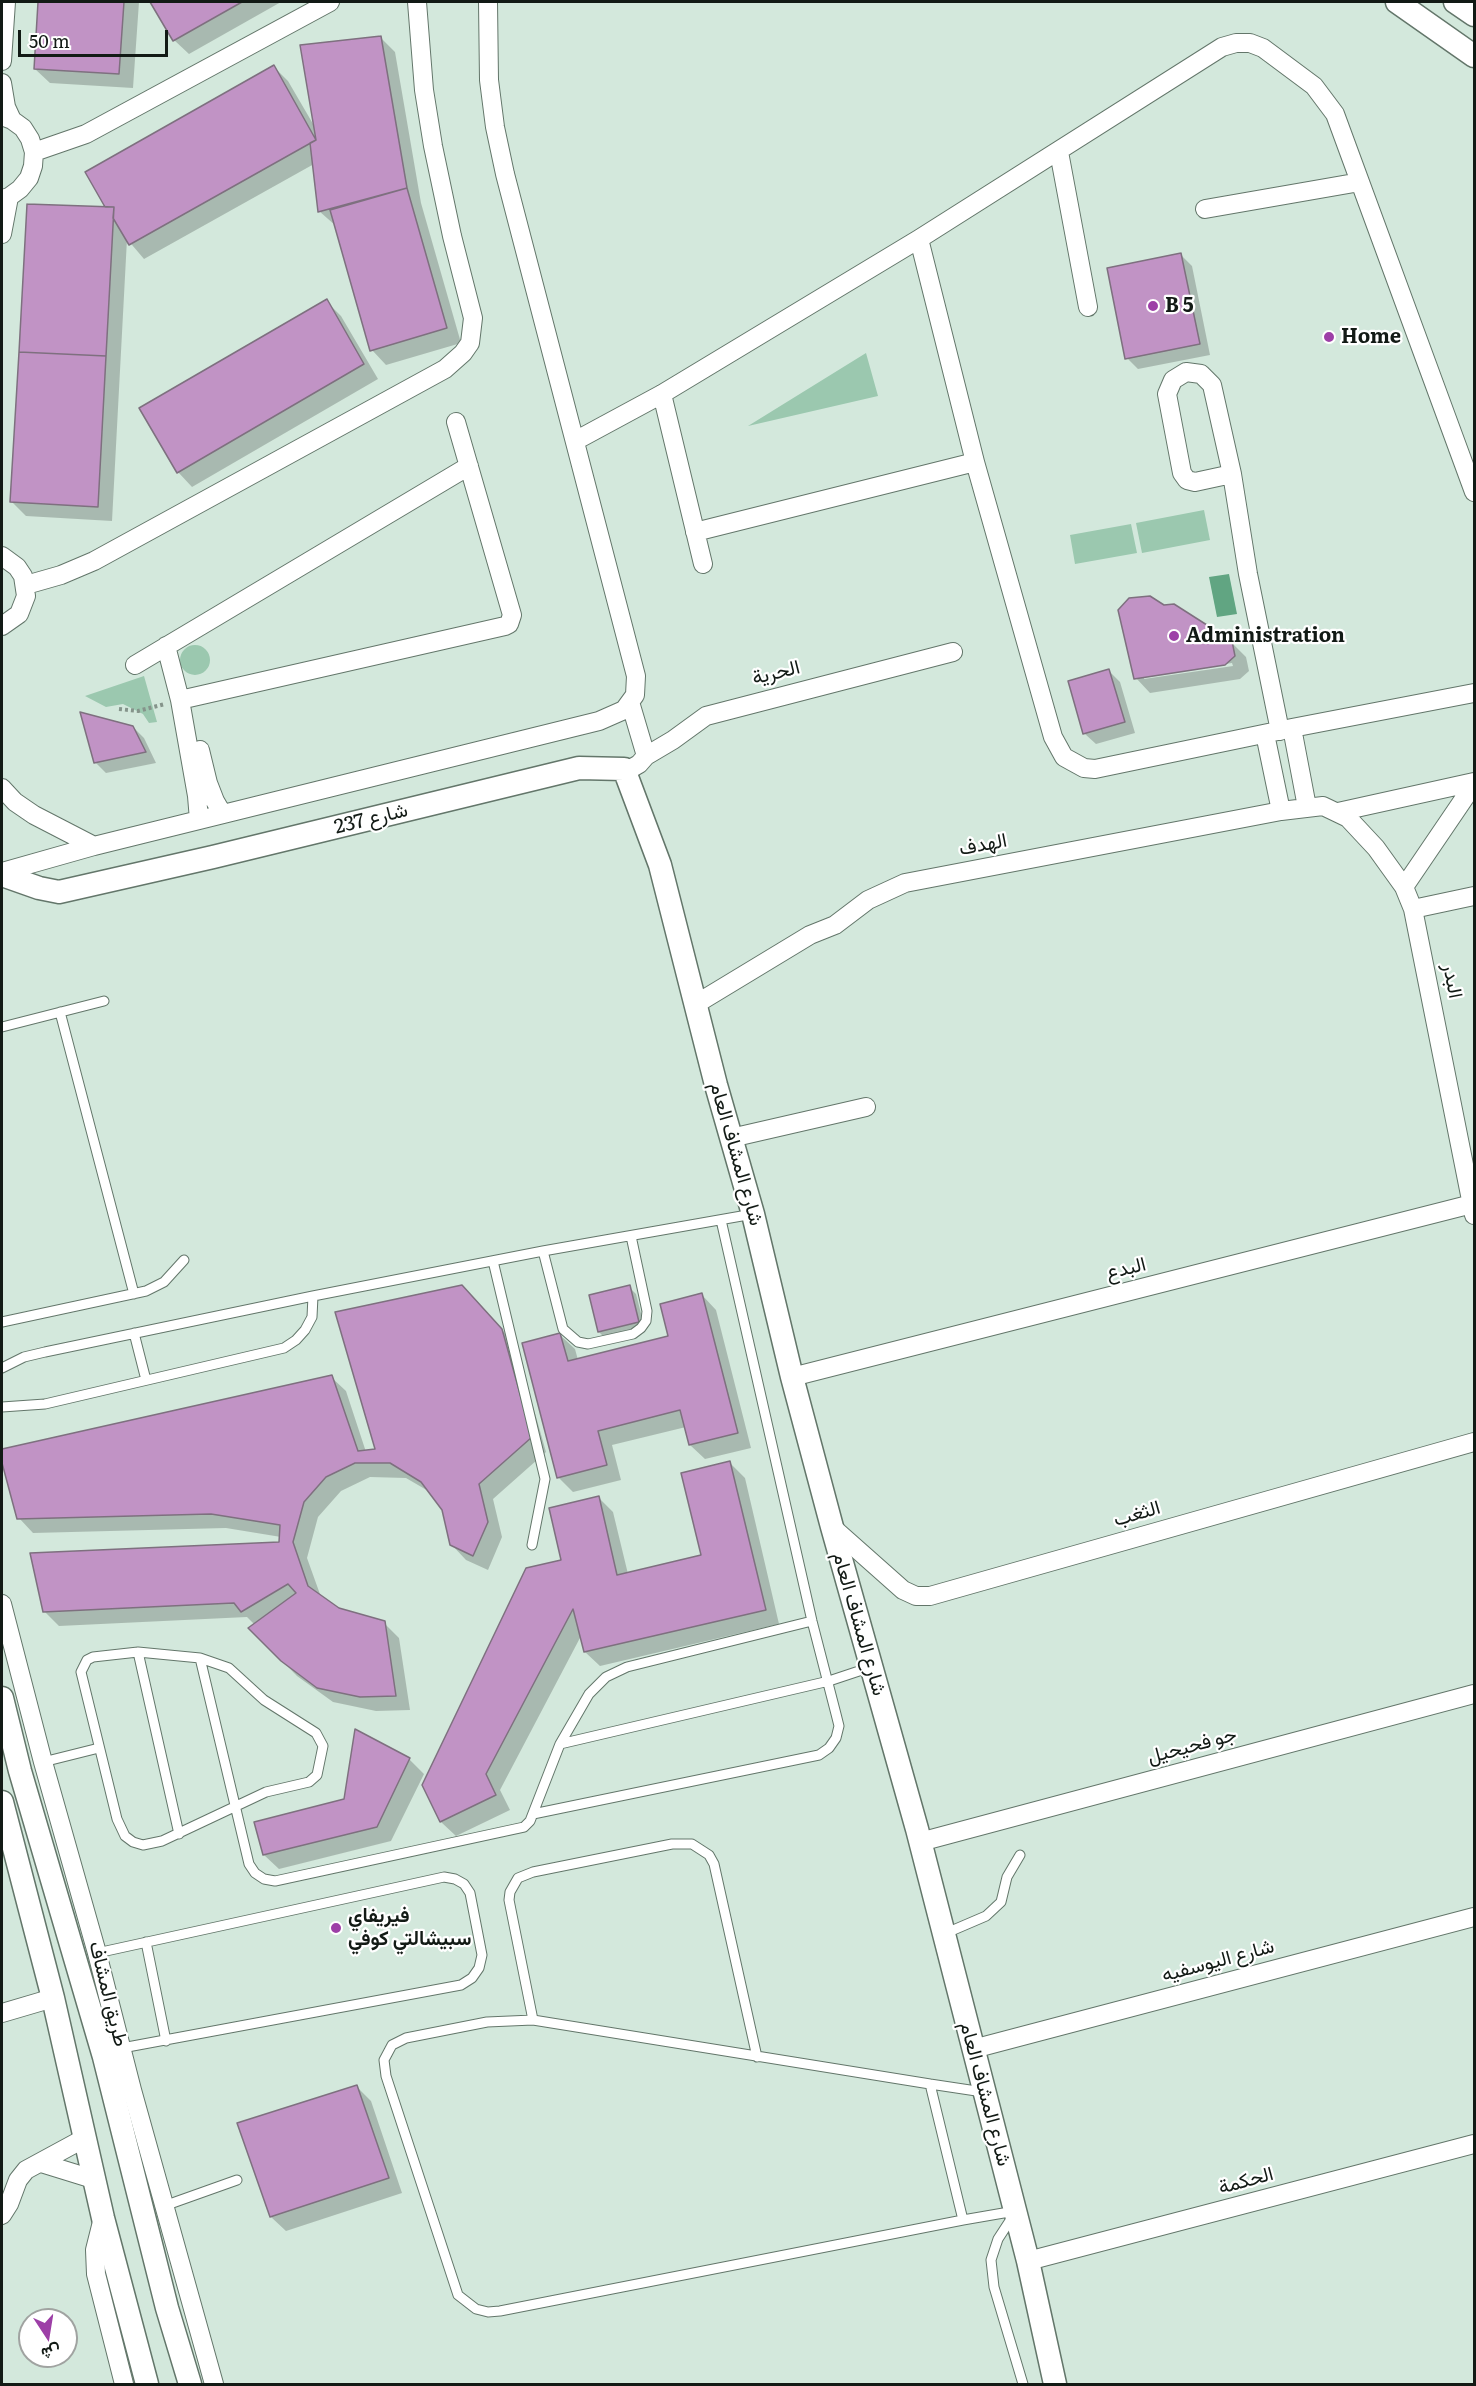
<!DOCTYPE html>
<html>
<head>
<meta charset="utf-8">
<style>
	body { margin:0 }
	#map { position:relative; width:1476px; height:2386px; overflow:hidden; background:#d3e8dc; font-family:Literata,Vazirmatn,serif }
	canvas { display:block }
	.frame { position:absolute; inset:0; border:3px solid #121a15; pointer-events:none }
	.north { position:absolute; left:18px; top:2308px; width:60px; height:60px; box-sizing:border-box; background:#fff; border:2px solid #a0a3a1; border-radius:50%; rotate:168deg; font-size:16px; font-weight:700; line-height:24px; text-align:center; color:#121a15 }
	.north::after { content:''; display:block; margin:auto; width:21px; height:27px; background:#9d3fa7; clip-path:polygon(50% 0,100% 100%,50% 72%,0 100%) }
	.scale { position:absolute; left:18px; top:30px; width:150px; height:27px; box-sizing:border-box; border:3px solid #121a15; border-top:0; padding-left:8px; font-size:18px; line-height:21px; white-space:nowrap; color:#121a15; -webkit-text-stroke:4px #fff; paint-order:stroke }
</style>
</head>
<body>
<div id="map">
<canvas width="1476" height="2386"></canvas>
<div class="frame"></div>
<div class="north">ش</div>
<div class="scale">50 m</div>
</div>
<script>
const ctx = document.querySelector('canvas').getContext('2d');
ctx.lineJoin = 'round';
function fillPath(path, color) { ctx.fillStyle = color; ctx.fill(path, 'evenodd'); }
const poly = rows => new Path2D(rows.map(r => 'M' + r).join(''));
function trace(path, color, width, dash) { ctx.strokeStyle = color; ctx.lineWidth = width; ctx.lineCap = dash ? 'butt' : 'round'; ctx.setLineDash(dash || []); ctx.stroke(path); }
function write(font, color, halo, rows, align = 'center') {
  ctx.font = font + ' Literata,Vazirmatn,serif'; ctx.lineWidth = 4.5; ctx.setLineDash([]); ctx.textBaseline = 'middle'; ctx.strokeStyle = halo; ctx.fillStyle = color; for (const [text, x, y, turn = 0] of rows) {
    ctx.save(); ctx.translate(x, y); ctx.rotate((+turn || 0) * Math.PI / 180); ctx.textAlign = isNaN(turn) ? turn : align; if (halo) ctx.strokeText(text, 0, 0); ctx.fillText(text, 0, 0); ctx.restore();
  }
}
fillPath(poly([
	[866,353,878,396,748,426],
	[1204,510,1210,540,1142,553,1136,523],
	[1131,524,1137,553,1075,564,1070,535],
	'180 660a15 15 0 1 1 30 0a15 15 0 1 1-30 0Z',
	[144,676,157,722,149,723,143,714,123,704,106,707,85,696]
]), '#9bc8af');
fillPath(poly([
	[1229,574,1237,614,1217,617,1209,577]
]), '#61a582');
fillPath(poly([
	[39,2,139,2,133,88,50,83,35,69],
	[152,2,281,2,189,54,174,40],
	[380,37,395,52,421,203,461,343,386,365,372,350,336,226,319,211,314,164,144,259,127,239,112,521,26,516,11,501,108,208,274,67,288,81,316,129],
	[1181,255,1192,266,1210,355,1138,369,1127,358],
	[326,301,341,316,378,379,192,487,178,472],
	[1163,607,1231,642,1246,657,1249,671,1240,679,1150,693,1136,678],
	[1232,663,1233,666,1144,679,1144,676],
	[1109,671,1120,682,1135,733,1096,744,1085,734,1070,682],
	[133,727,144,738,156,763,106,773,95,762],
	[629,1287,636,1294,645,1329,606,1339,599,1332],
	[702,1295,716,1310,751,1448,705,1459,690,1445,686,1427,612,1445,621,1480,573,1492,558,1477,560,1335,575,1349,578,1360,670,1337],
	[477,1301,516,1346,546,1452,493,1499,502,1537,488,1570,466,1560,451,1544,443,1510,430,1492,406,1478,370,1477,341,1491,318,1517,307,1558,321,1597,339,1610,384,1623,399,1638,410,1710,376,1711,333,1702,297,1676,250,1628,255,1625,247,1617,59,1626,44,1611,280,1543,281,1537,226,1528,33,1533,19,1518,2,1458,2,1451,331,1377,346,1391,366,1452,377,1450],
	[730,1463,745,1478,779,1624,600,1666,585,1652,581,1636,500,1790,510,1810,456,1836,441,1822,423,1785,563,1561,599,1498,613,1512,628,1574,703,1556],
	[409,1759,424,1774,391,1841,279,1869,264,1855],
	[356,2086,371,2101,402,2193,286,2231,271,2217,238,2124]
]), '#0003');
const building = poly([
	[38,2,124,2,119,74,34,69,38,2],
	[150,2,242,2,173,41,150,2],
	[381,36,407,188,318,212,310,143,316,140,300,45,381,36],
	[274,65,316,140,129,245,113,218,114,207,105,207,85,172,274,65],
	[407,188,447,328,370,351,330,210,407,188],
	[27,204,114,207,106,356,19,352,27,204],
	[1181,253,1200,344,1125,359,1107,268,1181,253],
	[327,299,364,364,177,473,139,408,327,299],
	[19,352,106,356,98,507,10,502,19,352],
	[1150,596,1164,605,1174,604,1232,641,1235,656,1225,665,1134,679,1118,610,1129,598,1150,596],
	[1109,669,1125,722,1083,734,1068,681,1109,669],
	[80,712,133,726,146,752,94,763,80,712],
	[462,1285,502,1329,532,1437,479,1484,488,1522,473,1556,450,1545,442,1510,421,1482,390,1463,355,1463,326,1477,304,1502,293,1542,308,1586,339,1608,385,1621,396,1696,360,1697,317,1688,281,1661,248,1628,296,1593,288,1584,241,1612,234,1603,43,1612,30,1553,279,1542,280,1525,211,1514,17,1519,2,1463,2,1449,332,1375,358,1451,375,1449,335,1312,462,1285],
	[630,1285,639,1322,598,1332,589,1295,630,1285],
	[702,1293,738,1433,689,1445,680,1410,598,1431,607,1465,557,1478,522,1343,560,1333,568,1361,668,1336,660,1304,702,1293],
	[730,1461,766,1610,584,1652,573,1609,486,1774,496,1795,440,1822,422,1785,526,1568,561,1560,549,1508,599,1496,617,1575,701,1555,681,1473,730,1461],
	[355,1729,410,1758,377,1827,263,1855,254,1822,344,1799,355,1729],
	[357,2085,389,2178,270,2217,237,2123,357,2085]
]);
fillPath(building, '#c193c5');
trace(building, '#7e707f', 1.5);
const service = poly([
	[60,1012,134,1294],
	[2,1027,104,1001],
	[543,1251,563,1329,578,1342,588,1344,633,1334,641,1328,646,1321,647,1311,631,1236],
	[493,1261,545,1479,532,1545],
	[2,1322,146,1291,164,1282,184,1260],
	[134,1333,146,1380],
	[2,1368,24,1357,45,1352,313,1296,543,1251,753,1214],
	[2,1407,45,1404,284,1348,296,1340,305,1330,312,1317,313,1296],
	[138,1652,200,1658,229,1668,264,1700,316,1733,323,1746,317,1775,309,1782,266,1792,162,1841,143,1845,133,1842,125,1836,117,1819,81,1672,87,1660,93,1657,138,1652],
	[138,1652,179,1834],
	[200,1658,249,1864,255,1873,264,1879,275,1881,524,1827,530,1821,560,1744,589,1694,606,1677,627,1667,812,1621],
	[560,1744,829,1681,871,1667],
	[43,1762,99,1748],
	[533,1814,819,1755,829,1748,836,1738,839,1726,836,1714,812,1621,721,1220],
	[944,1934,986,1916,1001,1902,1007,1877,1020,1855],
	[146,1942,166,2041],
	[97,1953,444,1877,455,1879,464,1884,470,1893,482,1955,479,1968,472,1978,461,1985,122,2048],
	[533,2020,930,2084,963,2220,500,2311,488,2312,476,2309,458,2295,386,2076,384,2060,392,2045,406,2038,487,2022,533,2020],
	[533,2020,509,1900,510,1892,518,1878,533,1872,672,1844,692,1844,709,1855,714,1864,757,2057],
	[930,2084,983,2092],
	[164,2206,237,2180],
	[1013,2216,998,2239,991,2260,994,2287,1023,2384],
	[963,2220,1015,2211]
]);
const minor = poly([
	[2,61,6,2],
	[2,83,6,107,12,120],
	[2,116,12,120,23,128,30,139,34,152,33,166,29,178,20,189,9,197,2,199],
	[34,152,86,134,330,2],
	[1059,152,1088,307],
	[1205,209,1360,182],
	[2,234,9,197],
	[919,239,975,462,1053,737,1064,757,1084,768,1095,769,1292,728,1474,693],
	[1186,372,1201,374,1212,385,1232,474,1195,482,1187,480,1182,473,1167,394,1173,380,1186,372],
	[662,394,703,564],
	[575,441,662,394,919,239,1222,47,1236,43,1250,43,1263,48,1314,86,1335,114,1474,492],
	[1232,474,1248,574,1280,731],
	[695,532,975,462],
	[2,556,17,567,23,576,26,596,19,614,2,626],
	[26,585,61,575,94,561,445,369,463,353,470,343,473,318,452,236,433,146,424,90,417,2],
	[166,646,180,700,197,796,199,820],
	[135,665,469,466],
	[180,700,505,626,509,624,512,615,456,422],
	[630,702,646,756],
	[1292,728,1307,807],
	[1265,734,1281,811],
	[200,750,208,783,215,801,222,813],
	[624,769,632,768,639,764,646,756,673,740,706,716,953,652],
	[2,788,15,802,34,815,94,846,599,721,624,710,635,695,636,676,505,174,495,127,489,80,488,2],
	[1338,812,1474,782],
	[2,872,94,846],
	[1404,887,1474,784],
	[1413,909,1474,896],
	[696,1004,810,935,835,925,868,900,905,883,1281,811,1323,806,1348,818,1376,848,1404,887,1413,909,1474,1215],
	[731,1138,866,1107],
	[792,1377,1472,1204],
	[832,1527,903,1590,916,1596,930,1596,1474,1442],
	[2,1604,43,1762,97,1953,132,2090,214,2384],
	[920,1842,1474,1694],
	[2,2013,53,1998],
	[973,2049,1474,1917],
	[41,2163,96,2180],
	[2,2215,9,2204,18,2180,26,2170,85,2138],
	[103,2218,95,2250,96,2274,124,2384],
	[1028,2261,1474,2144]
]);
const tertiary = poly([
	[1397,2,1474,56],
	[1455,2,1474,15],
	[2,875,39,888,59,892,213,857,579,768,624,769,660,865,716,1085,753,1214,792,1377,832,1527,917,1829,1028,2261,1055,2384],
	[2,1698,20,1771,104,2057,167,2308,190,2384],
	[2,1802,53,1998,103,2218,147,2384]
]);
trace(service, '#63766a', 11);
trace(minor, '#63766a', 20);
trace(tertiary, '#63766a', 25);
trace(poly([
	[119,709,138,711,165,704]
]), '#85948b', 4, [3, 3]);
trace(service, '#fff', 9);
trace(minor, '#fff', 18);
trace(tertiary, '#fff', 22);
for (const [x, y, r, color] of [
	[1153,306,6,"#9d3fa7"],
	[1329,337,6,"#9d3fa7"],
	[1174,636,6,"#9d3fa7"],
	[336,1928,6,"#9d3fa7"]
]) { const dot = new Path2D(); dot.arc(x, y, r, 0, 2 * Math.PI); ctx.fillStyle = color; ctx.fill(dot); trace(dot, '#fff', 2); }
write('bold 20px', '#121a15', '#fff', [
	["B 5",1165,306],
	["Home",1341,337],
	["Administration",1186,636],
	["فيريفاي",348,1916],
	["سبيشالتي كوفي",348,1939]
], 'left');
write('20px', '#121a15', '#fff', [
	["الحرية",776,673,-14],
	["شارع 237",371,819,-14],
	["الهدف",983,845,-11],
	["البدر",1452,981,79],
	["شارع المشاف العام",736,1154,74],
	["البدع",1126,1269,-14],
	["الثغب",1137,1514,-16],
	["شارع المشاف العام",859,1624,74],
	["جو فحيحيل",1192,1746,-15],
	["شارع اليوسفيه",1218,1961,-15],
	["طريق المشاف",108,1994,76],
	["شارع المشاف العام",985,2094,75],
	["الحكمة",1246,2181,-15]
]);
</script>
</body>
</html>
